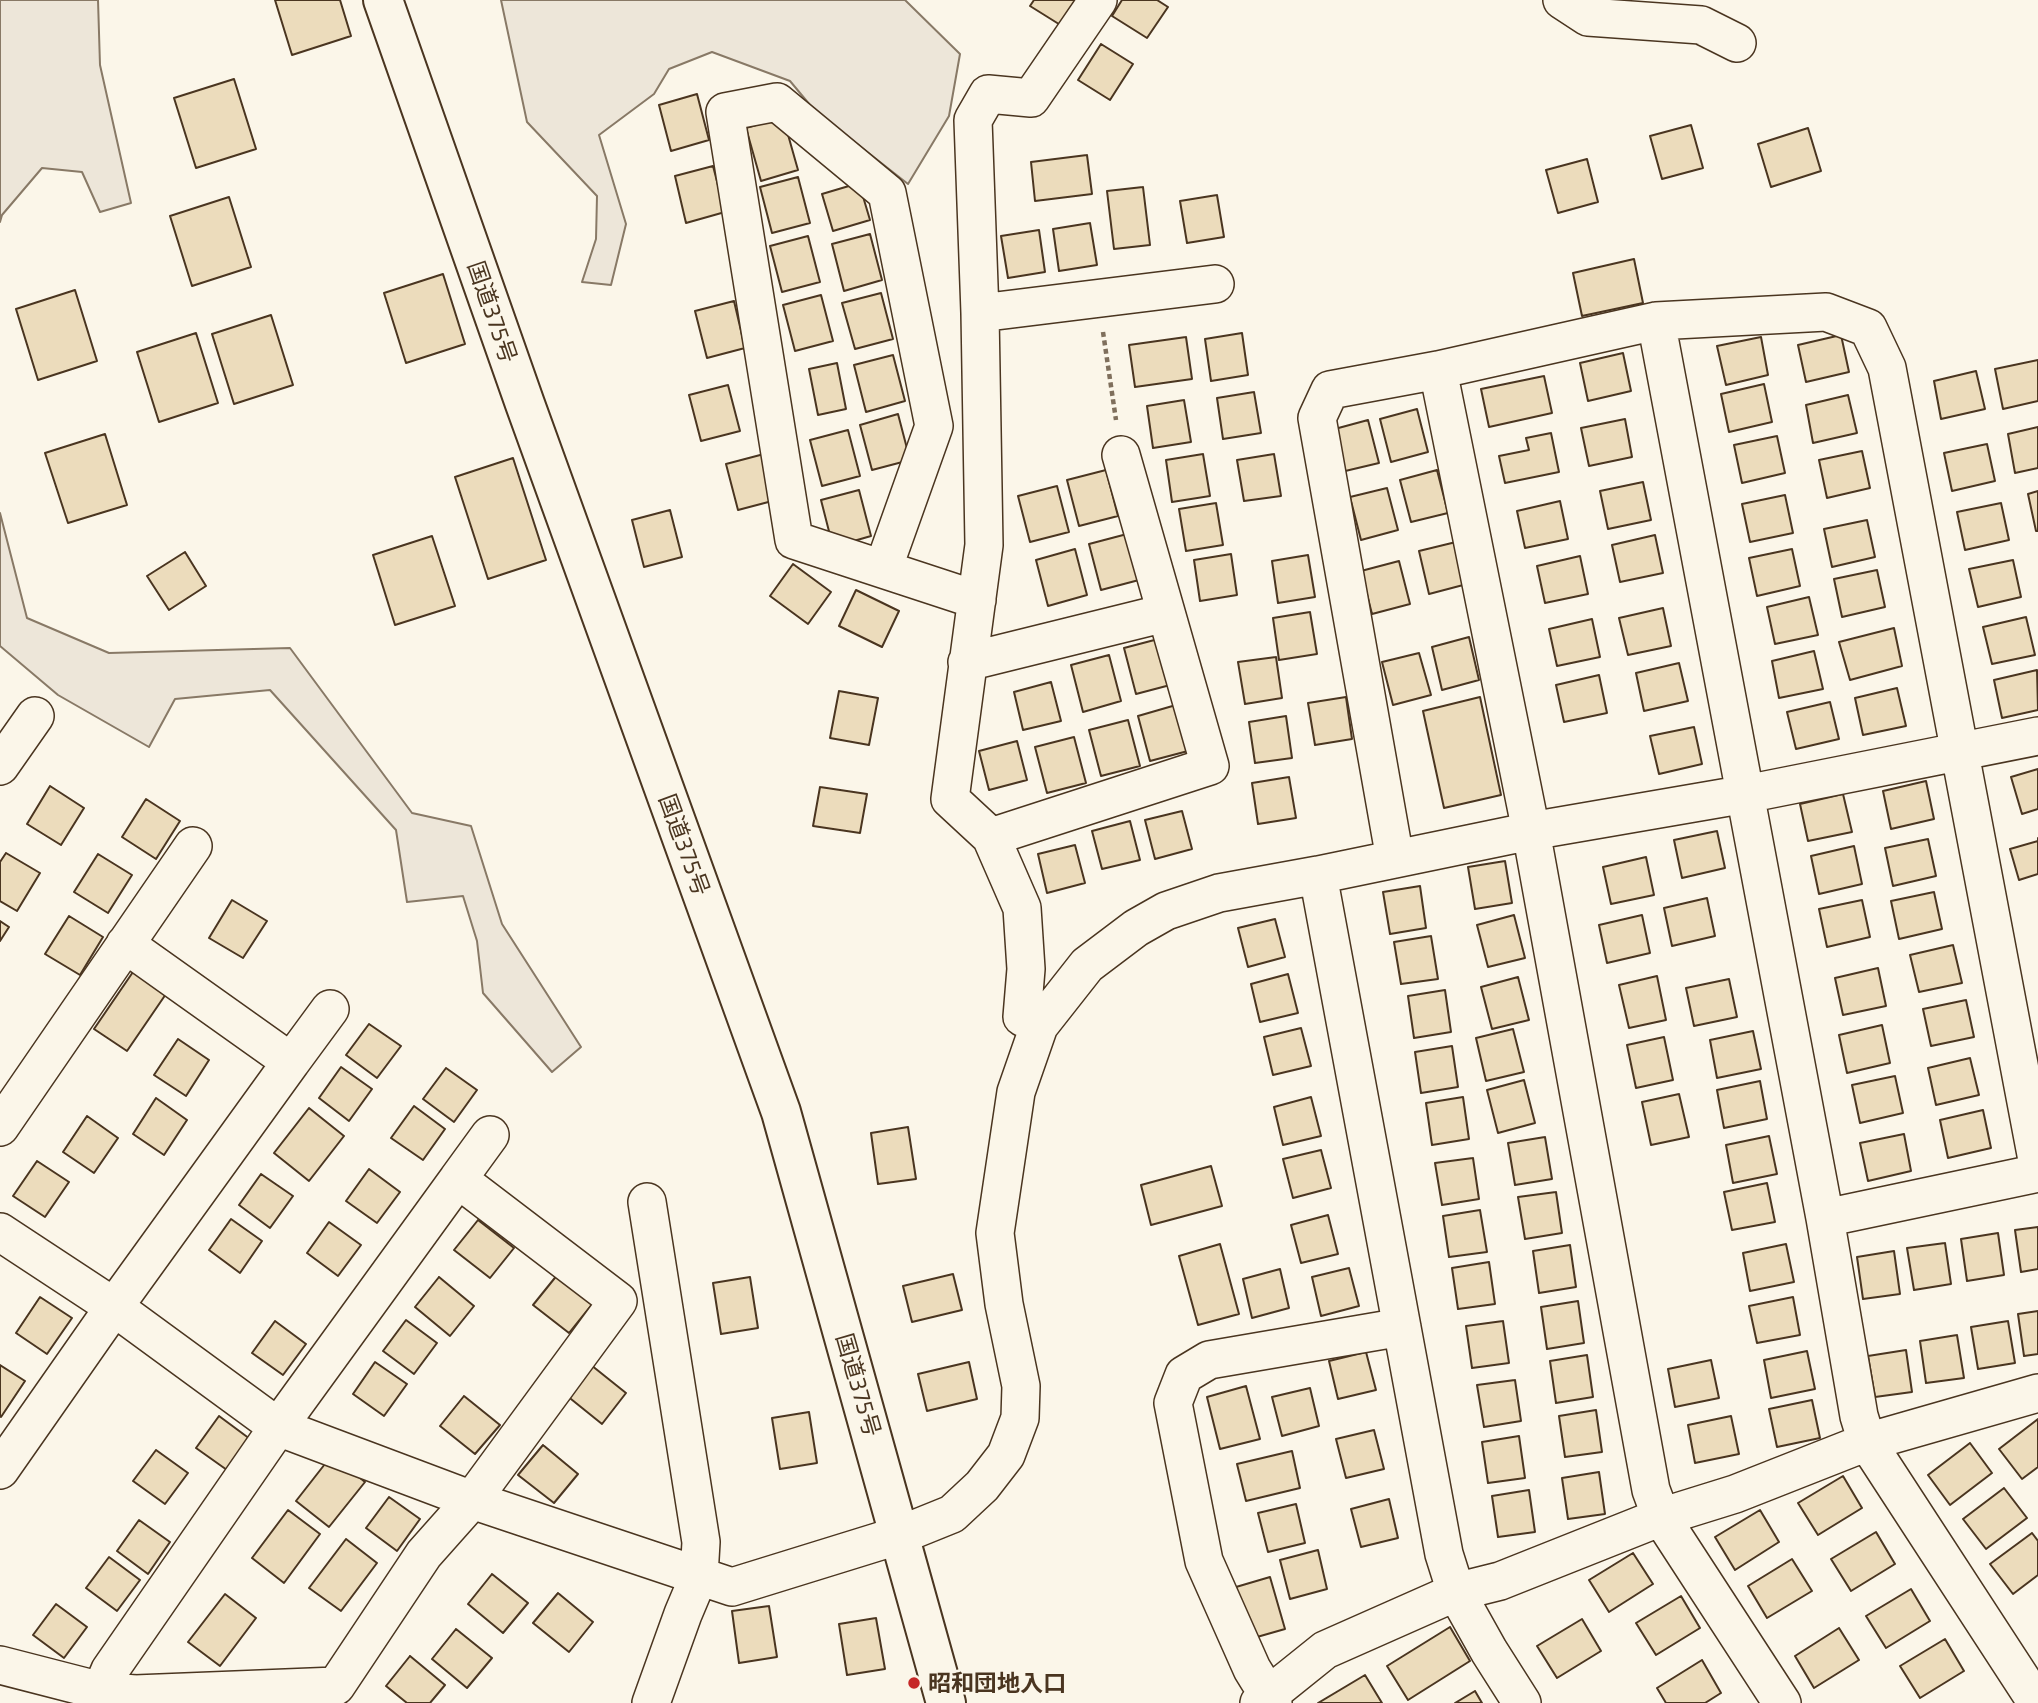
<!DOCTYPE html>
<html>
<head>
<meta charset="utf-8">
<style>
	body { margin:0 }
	canvas { display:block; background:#fbf6e9 }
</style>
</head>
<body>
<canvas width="2038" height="1703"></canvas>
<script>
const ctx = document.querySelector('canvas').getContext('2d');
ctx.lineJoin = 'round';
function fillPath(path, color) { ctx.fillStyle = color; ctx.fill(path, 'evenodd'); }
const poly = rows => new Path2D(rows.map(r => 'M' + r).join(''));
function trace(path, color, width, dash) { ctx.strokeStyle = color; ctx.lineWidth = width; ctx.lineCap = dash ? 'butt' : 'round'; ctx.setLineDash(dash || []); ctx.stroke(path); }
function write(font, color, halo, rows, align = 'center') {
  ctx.font = font + ' "Exo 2","Noto Sans JP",sans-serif'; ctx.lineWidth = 5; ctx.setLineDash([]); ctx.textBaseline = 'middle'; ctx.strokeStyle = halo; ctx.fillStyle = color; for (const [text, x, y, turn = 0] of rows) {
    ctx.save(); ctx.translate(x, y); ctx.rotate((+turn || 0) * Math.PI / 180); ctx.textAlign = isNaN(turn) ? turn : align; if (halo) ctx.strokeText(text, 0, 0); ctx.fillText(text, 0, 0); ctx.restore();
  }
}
const green = poly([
	[0,0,98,0,100,65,131,203,100,212,82,172,42,168,2,215,0,222,0,0],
	[501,0,905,0,960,54,949,116,908,184,815,111,790,81,712,52,669,69,654,94,599,135,626,224,611,285,582,282,596,239,597,196,527,122,501,0],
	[0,513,27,618,109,653,290,648,412,813,471,826,502,924,581,1047,552,1072,483,993,477,941,463,896,407,902,396,830,270,690,175,699,149,747,58,695,0,646,0,513]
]);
fillPath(green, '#ede6d9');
trace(green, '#887966', 2);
const building = poly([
	[275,0,340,0,351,36,292,55,275,0],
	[1034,0,1079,0,1062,26,1030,6,1034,0],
	[1122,0,1157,0,1168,7,1147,38,1112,16,1122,0],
	[1101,44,1133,64,1110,100,1078,80,1101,44],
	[234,79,256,149,196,168,174,98,234,79],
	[697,94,709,140,671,151,659,105,697,94],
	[783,117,798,170,761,181,746,128,783,117],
	[1691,125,1703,168,1662,179,1650,136,1691,125],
	[1808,128,1821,171,1771,187,1758,144,1808,128],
	[1087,155,1092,194,1035,201,1031,162,1087,155],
	[1587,159,1598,202,1558,213,1546,170,1587,159],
	[713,166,725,212,686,223,675,176,713,166],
	[798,177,810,223,772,233,760,187,798,177],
	[859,183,870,220,833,231,822,194,859,183],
	[1143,187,1150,245,1114,249,1107,191,1143,187],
	[1217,195,1224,237,1187,243,1180,201,1217,195],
	[229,197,251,267,192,286,170,216,229,197],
	[1090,223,1097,265,1059,271,1053,229,1090,223],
	[1039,230,1045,272,1008,278,1001,236,1039,230],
	[870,234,882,280,844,291,832,244,870,234],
	[808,236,820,282,782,292,770,246,808,236],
	[1634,259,1643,303,1582,316,1573,273,1634,259],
	[443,274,465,344,406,363,384,293,443,274],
	[75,290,97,361,38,380,16,309,75,290],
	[881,293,893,339,855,349,842,303,881,293],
	[821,295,833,341,795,351,783,305,821,295],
	[734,301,745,348,707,358,695,311,734,301],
	[271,315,293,385,234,404,212,334,271,315],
	[196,333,218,403,159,422,137,352,196,333],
	[1242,333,1248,375,1211,381,1205,339,1242,333],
	[1841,335,1849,372,1806,382,1798,345,1841,335],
	[1186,337,1192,379,1135,387,1129,345,1186,337],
	[1761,337,1768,375,1726,385,1717,346,1761,337],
	[1623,353,1631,391,1588,401,1580,363,1623,353],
	[893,355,905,401,866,412,854,365,893,355],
	[2038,360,2038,401,2003,409,1995,369,2038,360],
	[837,363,846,409,818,415,809,369,837,363],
	[1976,371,1985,409,1941,419,1934,381,1976,371],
	[1544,376,1552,413,1489,427,1481,389,1544,376],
	[1764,384,1772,422,1729,432,1721,394,1764,384],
	[728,385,740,431,701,441,689,395,728,385],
	[1254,392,1261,433,1223,439,1217,398,1254,392],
	[1848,395,1857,433,1813,443,1806,405,1848,395],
	[1184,400,1191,442,1153,448,1147,406,1184,400],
	[1417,409,1428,452,1391,462,1380,419,1417,409],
	[898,414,910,460,872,470,860,425,898,414],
	[1625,419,1632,457,1589,466,1581,428,1625,419],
	[1368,420,1379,463,1341,472,1331,430,1368,420],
	[2038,427,2038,468,2015,473,2008,434,2038,427],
	[848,430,860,476,822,486,810,440,848,430],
	[1551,433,1559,472,1505,483,1499,456,1529,450,1526,438,1551,433],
	[105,434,127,505,68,523,45,453,105,434],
	[1777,436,1785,473,1742,483,1734,445,1777,436],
	[1987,444,1995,481,1952,491,1944,453,1987,444],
	[1862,451,1870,488,1827,498,1819,460,1862,451],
	[764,454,776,500,738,510,726,464,764,454],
	[1203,454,1210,496,1172,502,1166,460,1203,454],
	[1274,454,1281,496,1244,501,1237,460,1274,454],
	[513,458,546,560,488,579,455,477,513,458],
	[1106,470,1118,516,1079,526,1067,480,1106,470],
	[1437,470,1448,513,1411,522,1400,480,1437,470],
	[1643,482,1651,520,1608,529,1600,491,1643,482],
	[1057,486,1069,532,1030,542,1018,496,1057,486],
	[1387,488,1398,530,1361,540,1350,497,1387,488],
	[859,490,871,536,833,547,821,500,859,490],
	[2038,491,2038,531,2036,531,2028,494,2038,491],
	[1785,495,1793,533,1750,542,1742,504,1785,495],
	[1560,501,1568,539,1525,548,1517,511,1560,501],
	[1216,503,1223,545,1186,551,1179,509,1216,503],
	[2001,503,2009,540,1965,550,1957,512,2001,503],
	[670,510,682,557,644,567,632,520,670,510],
	[1867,520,1875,557,1832,567,1824,529,1867,520],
	[1127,534,1139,580,1101,590,1089,544,1127,534],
	[1655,535,1663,573,1620,582,1612,545,1655,535],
	[432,536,455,606,395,625,373,555,432,536],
	[1456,542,1467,584,1429,594,1419,551,1456,542],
	[1075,549,1087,595,1048,606,1036,560,1075,549],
	[1792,549,1800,586,1757,596,1749,558,1792,549],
	[185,552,206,586,169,610,147,576,185,552],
	[1231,554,1237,595,1200,601,1194,560,1231,554],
	[1308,555,1315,597,1278,603,1272,561,1308,555],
	[1580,556,1588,594,1545,603,1537,566,1580,556],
	[2013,560,2021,597,1978,607,1969,569,2013,560],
	[1399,561,1410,604,1372,614,1361,571,1399,561],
	[793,564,831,592,808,624,770,596,793,564],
	[1877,570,1885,607,1842,617,1834,579,1877,570],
	[856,590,899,611,882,647,839,626,856,590],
	[1809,597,1818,635,1775,644,1767,607,1809,597],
	[1663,608,1671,646,1628,655,1619,618,1663,608],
	[1310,612,1317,654,1279,660,1273,618,1310,612],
	[2026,617,2035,655,1992,664,1983,627,2026,617],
	[1592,619,1600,657,1557,666,1549,629,1592,619],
	[1894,628,1902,666,1850,680,1839,642,1894,628],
	[1469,637,1479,680,1442,690,1432,647,1469,637],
	[1162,638,1174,684,1136,694,1124,648,1162,638],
	[1814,651,1823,689,1779,698,1772,661,1814,651],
	[1419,653,1431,695,1393,705,1382,662,1419,653],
	[1109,655,1121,701,1083,712,1071,665,1109,655],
	[1276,657,1282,698,1245,704,1238,662,1276,657],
	[1679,663,1688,701,1644,711,1636,673,1679,663],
	[2037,670,2038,710,2002,718,1994,680,2037,670],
	[1599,675,1607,713,1564,722,1556,685,1599,675],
	[1051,682,1061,721,1023,730,1014,692,1051,682],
	[1897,688,1906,726,1863,735,1855,698,1897,688],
	[839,691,878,698,869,745,830,738,839,691],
	[1346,697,1352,739,1315,745,1308,703,1346,697],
	[1480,697,1501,795,1444,808,1423,711,1480,697],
	[1830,702,1839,739,1796,749,1787,712,1830,702],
	[1176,705,1188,751,1150,761,1138,716,1176,705],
	[1286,716,1292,758,1255,763,1249,722,1286,716],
	[1128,720,1140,766,1101,776,1089,730,1128,720],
	[1694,727,1702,764,1659,774,1650,736,1694,727],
	[1074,737,1086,783,1047,793,1035,747,1074,737],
	[1017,741,1027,780,989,790,979,751,1017,741],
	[2038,769,2038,809,2022,814,2011,777,2038,769],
	[1289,777,1296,818,1258,824,1252,783,1289,777],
	[1926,781,1934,819,1891,829,1883,791,1926,781],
	[50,786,84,808,61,845,27,824,50,786],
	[820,787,867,794,860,833,813,826,820,787],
	[1843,794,1852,832,1808,841,1800,804,1843,794],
	[146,799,180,821,156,859,122,837,146,799],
	[1182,811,1192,849,1155,859,1145,820,1182,811],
	[1130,821,1140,860,1102,869,1092,831,1130,821],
	[1717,831,1725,868,1682,878,1674,840,1717,831],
	[2038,838,2038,874,2019,880,2010,849,2038,841,2038,838],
	[1928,839,1936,876,1893,886,1885,848,1928,839],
	[1075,845,1085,883,1047,893,1038,854,1075,845],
	[1854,846,1862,884,1819,894,1811,856,1854,846],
	[6,853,40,873,17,911,0,901,0,862,6,853],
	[98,854,132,875,108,913,74,892,98,854],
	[1646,857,1654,895,1611,904,1603,867,1646,857],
	[1505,861,1512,903,1475,909,1468,867,1505,861],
	[1420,886,1426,928,1390,934,1383,892,1420,886],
	[1934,892,1942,929,1899,939,1891,901,1934,892],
	[1707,898,1715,936,1672,946,1664,908,1707,898],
	[232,900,267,921,243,958,209,938,232,900],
	[1862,900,1870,937,1827,947,1819,909,1862,900],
	[1514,915,1525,958,1488,967,1477,925,1514,915],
	[1642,915,1650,953,1607,963,1599,925,1642,915],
	[69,916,103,937,80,975,45,954,69,916],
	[1275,919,1285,957,1248,967,1238,928,1275,919],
	[0,921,9,927,0,941,0,921],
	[1431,936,1438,979,1401,984,1394,942,1431,936],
	[1953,945,1962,983,1919,992,1910,955,1953,945],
	[1878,968,1886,1006,1843,1015,1835,978,1878,968],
	[135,969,168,991,127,1051,94,1029,135,969],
	[1288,974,1298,1013,1260,1022,1251,984,1288,974],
	[1657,976,1666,1020,1629,1028,1619,985,1657,976],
	[1518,977,1529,1020,1492,1029,1481,987,1518,977],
	[1729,979,1737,1017,1694,1026,1686,988,1729,979],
	[1445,990,1451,1032,1414,1038,1408,996,1445,990],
	[1966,1000,1974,1037,1931,1046,1923,1009,1966,1000],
	[369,1024,401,1046,377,1078,346,1055,369,1024],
	[1882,1025,1890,1063,1847,1073,1839,1035,1882,1025],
	[1301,1028,1311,1066,1273,1075,1264,1037,1301,1028],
	[1513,1029,1524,1072,1486,1081,1476,1038,1513,1029],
	[1753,1031,1761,1069,1717,1078,1710,1040,1753,1031],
	[1664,1037,1673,1080,1636,1088,1627,1045,1664,1037],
	[178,1039,209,1060,186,1096,154,1075,178,1039],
	[1452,1046,1458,1087,1421,1093,1415,1052,1452,1046],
	[1970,1058,1979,1095,1936,1105,1928,1068,1970,1058],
	[341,1067,372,1089,349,1121,319,1098,341,1067],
	[446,1068,477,1090,454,1122,423,1099,446,1068],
	[1895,1076,1903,1113,1860,1123,1852,1085,1895,1076],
	[1524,1080,1535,1123,1498,1133,1487,1090,1524,1080],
	[1760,1081,1767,1119,1724,1128,1717,1090,1760,1081],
	[1679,1094,1689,1137,1651,1145,1642,1102,1679,1094],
	[1311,1097,1321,1136,1283,1145,1274,1107,1311,1097],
	[1463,1097,1469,1139,1432,1145,1426,1103,1463,1097],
	[156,1098,187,1120,164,1155,133,1134,156,1098],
	[414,1106,445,1129,423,1160,391,1138,414,1106],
	[309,1108,344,1136,309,1181,274,1153,309,1108],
	[1983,1110,1991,1148,1948,1158,1940,1120,1983,1110],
	[87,1116,118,1138,94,1173,63,1152,87,1116],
	[908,1127,916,1179,878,1184,871,1133,908,1127],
	[1904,1134,1911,1171,1868,1181,1860,1143,1904,1134],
	[1769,1136,1777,1174,1733,1183,1726,1145,1769,1136],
	[1545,1137,1552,1179,1515,1185,1508,1143,1545,1137],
	[1321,1150,1331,1188,1293,1198,1283,1159,1321,1150],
	[1473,1158,1479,1199,1442,1205,1435,1163,1473,1158],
	[37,1161,69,1182,45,1217,13,1196,37,1161],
	[1211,1166,1222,1206,1151,1225,1141,1185,1211,1166],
	[369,1169,400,1192,377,1223,346,1201,369,1169],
	[261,1174,293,1196,270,1228,239,1205,261,1174],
	[1767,1183,1775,1222,1732,1230,1724,1192,1767,1183],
	[1556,1192,1562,1233,1525,1239,1518,1197,1556,1192],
	[1480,1210,1487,1252,1449,1257,1443,1216,1480,1210],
	[1328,1215,1338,1254,1301,1263,1291,1225,1328,1215],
	[231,1219,262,1241,240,1273,209,1250,231,1219],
	[478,1220,514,1248,490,1278,454,1250,478,1220],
	[329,1222,361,1245,338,1276,307,1253,329,1222],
	[2038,1227,2038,1269,2021,1272,2015,1230,2038,1227],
	[1998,1233,2004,1275,1967,1281,1961,1239,1998,1233],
	[1945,1243,1951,1284,1914,1290,1907,1248,1945,1243],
	[1220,1244,1239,1314,1198,1325,1179,1256,1220,1244],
	[1786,1244,1794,1282,1750,1291,1743,1253,1786,1244],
	[1570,1245,1576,1287,1539,1293,1533,1251,1570,1245],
	[1894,1251,1900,1294,1863,1299,1857,1257,1894,1251],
	[1489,1262,1495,1304,1458,1309,1452,1268,1489,1262],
	[1349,1268,1359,1306,1321,1316,1312,1277,1349,1268],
	[1280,1269,1289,1308,1252,1318,1243,1279,1280,1269],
	[558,1274,593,1303,569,1333,533,1305,558,1274],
	[953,1274,962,1310,912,1322,903,1286,953,1274],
	[439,1277,474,1306,450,1336,415,1307,439,1277],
	[750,1277,758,1328,721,1334,713,1283,750,1277],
	[40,1297,72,1318,47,1354,16,1333,40,1297],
	[1793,1297,1800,1335,1757,1343,1749,1306,1793,1297],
	[1578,1301,1584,1343,1547,1349,1541,1307,1578,1301],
	[2038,1311,2038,1354,2024,1356,2018,1314,2038,1311],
	[406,1320,437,1343,414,1374,383,1351,406,1320],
	[275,1321,306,1344,283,1375,252,1353,275,1321],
	[1503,1321,1509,1363,1472,1368,1466,1326,1503,1321],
	[2008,1321,2015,1363,1978,1369,1971,1327,2008,1321],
	[1957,1335,1964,1378,1926,1383,1920,1341,1957,1335],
	[1906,1350,1912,1392,1875,1397,1868,1356,1906,1350],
	[1807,1351,1815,1389,1771,1398,1764,1360,1807,1351],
	[1366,1352,1376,1390,1338,1399,1329,1361,1366,1352],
	[1587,1355,1593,1397,1556,1403,1550,1361,1587,1355],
	[1711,1360,1719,1398,1675,1407,1668,1369,1711,1360],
	[375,1362,407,1384,384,1416,353,1394,375,1362],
	[969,1362,977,1399,927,1411,918,1374,969,1362],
	[0,1365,25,1381,1,1417,0,1416,0,1365],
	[591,1365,626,1393,602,1424,566,1395,591,1365],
	[1515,1380,1521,1421,1484,1427,1477,1385,1515,1380],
	[1246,1386,1260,1439,1220,1449,1207,1397,1246,1386],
	[1310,1388,1319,1426,1282,1436,1272,1397,1310,1388],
	[464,1396,500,1425,475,1454,440,1426,464,1396],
	[1812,1400,1820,1438,1777,1447,1769,1409,1812,1400],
	[1596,1410,1602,1452,1565,1457,1559,1416,1596,1410],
	[809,1412,817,1463,780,1469,772,1418,809,1412],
	[219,1416,250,1439,227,1470,196,1448,219,1416],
	[1731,1416,1739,1454,1695,1463,1688,1425,1731,1416],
	[2038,1419,2038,1467,2022,1479,1999,1449,2038,1419],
	[1374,1430,1384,1469,1346,1478,1336,1439,1374,1430],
	[1519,1436,1525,1478,1488,1483,1482,1442,1519,1436],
	[1970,1443,1992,1473,1950,1505,1928,1475,1970,1443],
	[543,1445,578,1474,554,1503,518,1475,543,1445],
	[156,1450,188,1473,165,1504,133,1481,156,1450],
	[1292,1451,1300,1488,1246,1501,1237,1464,1292,1451],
	[332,1455,365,1482,329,1527,296,1501,332,1455],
	[1599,1472,1605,1514,1568,1519,1562,1478,1599,1472],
	[1843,1476,1862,1508,1818,1535,1798,1503,1843,1476],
	[2004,1488,2027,1518,1986,1549,1963,1519,2004,1488],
	[1529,1490,1535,1532,1498,1537,1492,1496,1529,1490],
	[389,1497,420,1519,397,1551,366,1528,389,1497],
	[1389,1499,1398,1538,1361,1547,1351,1509,1389,1499],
	[1296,1504,1305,1543,1268,1552,1258,1513,1296,1504],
	[288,1510,320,1534,284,1583,252,1558,288,1510],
	[1760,1510,1779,1542,1735,1570,1715,1537,1760,1510],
	[139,1520,170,1542,148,1574,117,1551,139,1520],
	[1876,1532,1895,1564,1851,1591,1831,1559,1876,1532],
	[2032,1533,2038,1541,2038,1575,2013,1594,1990,1564,2032,1533],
	[346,1539,377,1563,341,1611,309,1588,346,1539],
	[1318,1550,1327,1589,1290,1599,1280,1560,1318,1550],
	[1633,1553,1653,1584,1609,1612,1589,1580,1633,1553],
	[109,1557,140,1580,117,1611,86,1588,109,1557],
	[1792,1559,1812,1591,1767,1618,1748,1586,1792,1559],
	[492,1574,528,1603,503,1633,468,1604,492,1574],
	[1270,1577,1285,1629,1250,1639,1236,1587,1270,1577],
	[1911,1589,1930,1621,1886,1648,1866,1616,1911,1589],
	[558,1593,593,1622,569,1652,533,1623,558,1593],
	[225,1594,256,1618,220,1666,188,1642,225,1594],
	[1681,1596,1700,1628,1656,1655,1636,1623,1681,1596],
	[56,1604,87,1627,64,1658,33,1635,56,1604],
	[769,1606,777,1657,739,1663,732,1611,769,1606],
	[876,1618,885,1669,847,1675,839,1624,876,1618],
	[1582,1619,1601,1651,1557,1678,1537,1646,1582,1619],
	[1450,1627,1470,1661,1408,1700,1387,1666,1450,1627],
	[1839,1628,1859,1660,1814,1688,1795,1656,1839,1628],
	[456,1629,492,1658,467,1688,432,1659,456,1629],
	[1945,1639,1964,1671,1920,1698,1900,1666,1945,1639],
	[410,1656,445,1685,430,1703,407,1703,386,1686,410,1656],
	[1702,1660,1721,1693,1705,1703,1666,1703,1657,1688,1702,1660],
	[1365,1675,1382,1703,1318,1703,1365,1675],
	[1475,1691,1482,1703,1455,1703,1475,1691]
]);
fillPath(building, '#ecdcbc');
trace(building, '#4a3520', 2);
const minor = poly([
	[1098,0,1031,98,988,94,973,120,980,313,984,545,950,799,991,837,1210,766,1121,455],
	[1562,0,1588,17,1701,25,1737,43],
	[980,313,1215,284],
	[1656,321,1825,1218,1859,1416,1867,1442,2037,1703],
	[1438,370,1531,831,1651,1490,1661,1517,1782,1703],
	[883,569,934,426,887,193,777,102,725,112,794,540,977,600],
	[967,662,1165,613],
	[0,766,35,716],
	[991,837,1022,908,1026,969,1022,1017,1039,1026],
	[1395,859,1317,418,1330,390,1438,370,1656,321,1826,312,1868,328,1887,368,2038,1165],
	[1318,875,1444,1554,1456,1592,1489,1651,1522,1703],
	[291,1062,330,1009],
	[0,1127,193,846],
	[458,1179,490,1135],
	[647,1202,701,1542,699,1576,683,1614,651,1703],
	[1825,1218,2038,1173],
	[0,1232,114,1307,278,1427,472,1500,732,1587,900,1535,952,1514,982,1486,1006,1455,1020,1418,1021,1386,1004,1304,995,1233,1016,1092,1039,1026,1087,965,1136,928,1166,911,1219,893,1318,875,1531,831,1746,794,2038,736],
	[0,1470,114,1307,291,1062,125,944],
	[0,1665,101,1691,135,1694,336,1686,424,1554,472,1500,618,1301,458,1179,278,1427,110,1670,101,1691],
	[1259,1703,1325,1650,1456,1592,1500,1581,1661,1517,1735,1494,1867,1442,2038,1393],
	[1273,1703,1252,1669,1204,1561,1173,1403,1184,1375,1209,1360,1402,1327]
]);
const highway = poly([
	[383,0,525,404,781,1112,946,1703]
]);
trace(minor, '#4a3520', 40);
trace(highway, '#4a3520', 42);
trace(poly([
	[1103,332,1116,420]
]), '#7f6f5c', 4.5, [5, 3.5]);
trace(minor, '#fbf6e9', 37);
trace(highway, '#fbf6e9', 38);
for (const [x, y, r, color] of [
	[914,1683,7,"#c62828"]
]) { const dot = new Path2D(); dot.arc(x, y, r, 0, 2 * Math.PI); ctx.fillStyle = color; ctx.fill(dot); trace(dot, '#fbf6e9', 2.5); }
write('23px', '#4a3520', '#fbf6e9', [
	["国道375号",492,312,71],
	["国道375号",684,845,70],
	["国道375号",858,1385,74]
]);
write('bold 23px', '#4a3520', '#fbf6e9', [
	["昭和団地入口",928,1683]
], 'left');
</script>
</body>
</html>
